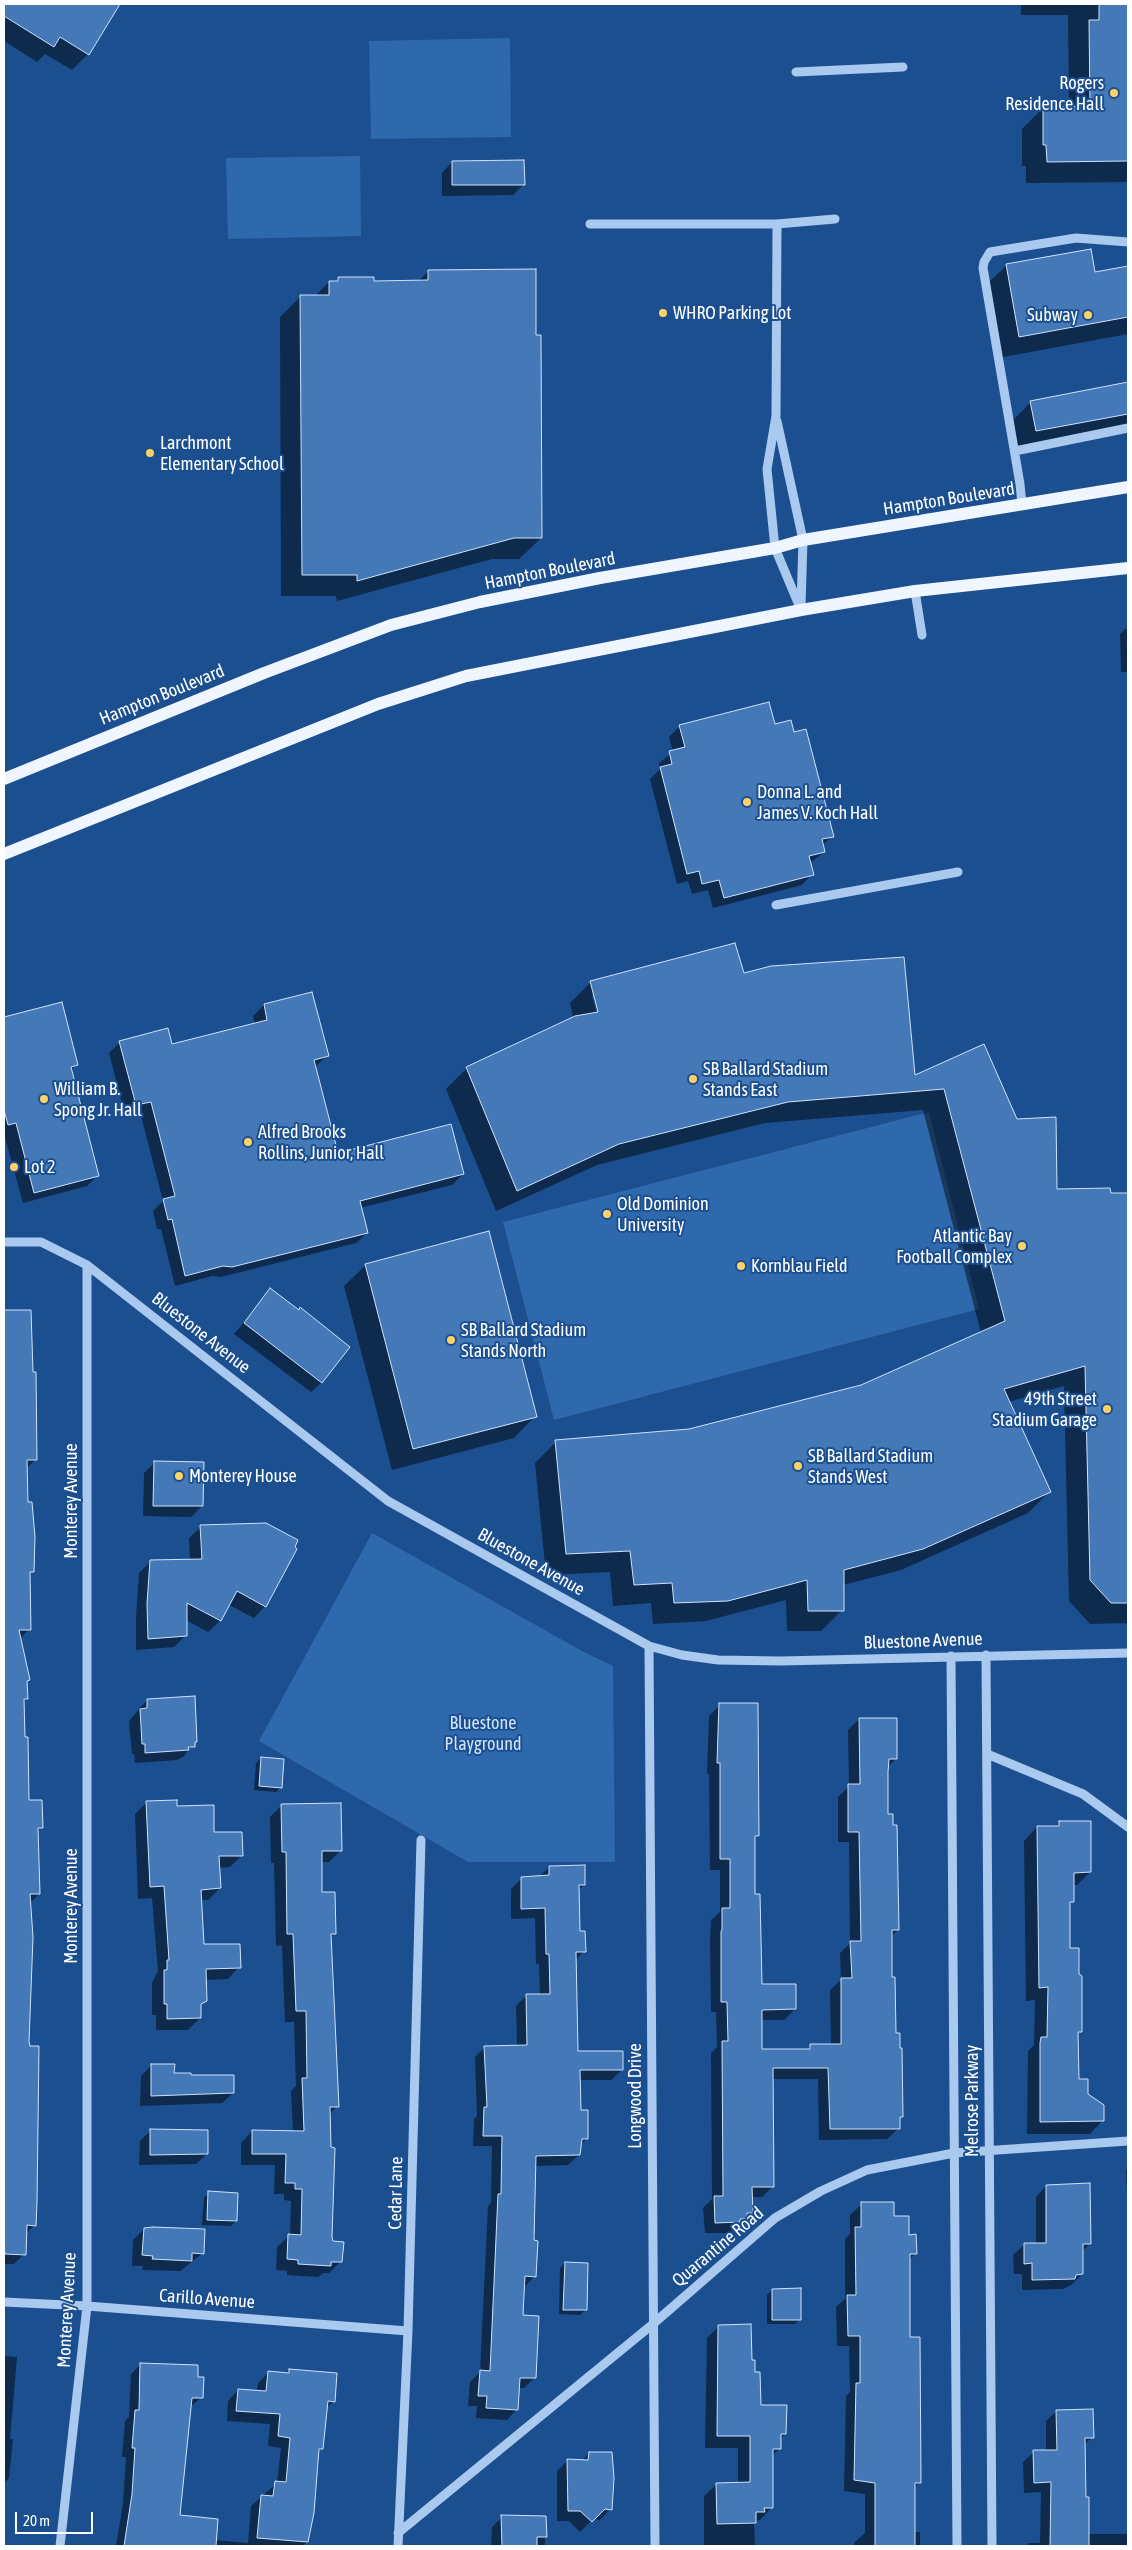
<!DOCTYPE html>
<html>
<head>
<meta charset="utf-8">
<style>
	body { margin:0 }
	#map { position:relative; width:1132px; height:2550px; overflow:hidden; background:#1b4f8f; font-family:"Asap Condensed",sans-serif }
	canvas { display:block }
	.frame { position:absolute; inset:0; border:5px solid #fff; pointer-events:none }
	.scale { position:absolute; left:15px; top:2512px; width:78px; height:22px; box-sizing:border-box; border:2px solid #fff; border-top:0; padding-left:6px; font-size:15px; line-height:18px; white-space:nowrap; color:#fff; -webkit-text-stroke:4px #1b4f8f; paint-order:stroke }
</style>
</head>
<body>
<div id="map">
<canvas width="1132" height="2550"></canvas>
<div class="frame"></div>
<div class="scale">20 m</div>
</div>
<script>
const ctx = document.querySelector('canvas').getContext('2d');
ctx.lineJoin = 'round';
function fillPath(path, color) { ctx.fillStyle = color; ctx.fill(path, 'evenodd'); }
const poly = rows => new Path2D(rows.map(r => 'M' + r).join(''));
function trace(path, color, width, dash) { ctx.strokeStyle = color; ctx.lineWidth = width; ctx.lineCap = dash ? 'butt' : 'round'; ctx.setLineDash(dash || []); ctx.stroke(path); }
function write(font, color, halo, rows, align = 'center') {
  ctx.font = font + ' "Asap Condensed",sans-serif'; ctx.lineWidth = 4; ctx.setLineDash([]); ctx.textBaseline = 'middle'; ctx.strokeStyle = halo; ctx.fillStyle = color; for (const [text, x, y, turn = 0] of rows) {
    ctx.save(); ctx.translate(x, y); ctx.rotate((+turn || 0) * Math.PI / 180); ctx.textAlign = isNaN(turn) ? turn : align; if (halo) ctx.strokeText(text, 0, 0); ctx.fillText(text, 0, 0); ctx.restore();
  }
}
fillPath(poly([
	[510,38,511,137,371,139,369,41],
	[360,156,361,236,228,239,226,158],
	[929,1112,979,1309,554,1420,503,1222],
	[372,1533,582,1651,613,1666,615,1862,468,1862,259,1741]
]), '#2e69ad');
fillPath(poly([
	[4,4,119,4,88,54,72,70,45,54,37,62,4,41],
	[1021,4,1128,4,1128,182,1026,183,1026,166,1022,166,1022,129,1043,108,1069,108,1068,15,1021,15],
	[452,162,524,184,513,195,442,196,442,173],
	[1007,265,1094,273,1128,267,1128,334,998,358,985,286],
	[429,271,541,538,519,559,492,559,337,601,336,596,281,596,280,317,301,296,315,296,329,282,335,282,339,278,373,282,418,281],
	[1128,384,1128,430,1015,452,1009,424,1031,402],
	[1125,629,1128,629,1128,672,1121,672,1120,634],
	[680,726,774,726,832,836,822,846,824,852,810,863,812,874,802,885,713,908,708,890,692,894,688,881,677,884,650,779,660,769,659,763,673,752,669,737],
	[743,974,914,1076,984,1046,1016,1120,1056,1190,1128,1194,1128,1623,1090,1624,1069,1601,1064,1386,1008,1402,1049,1492,1028,1513,901,1570,843,1585,842,1610,821,1631,787,1631,786,1600,706,1621,653,1624,651,1603,613,1606,610,1572,546,1575,535,1463,556,1442,690,1430,861,1387,981,1333,923,1110,765,1123,597,1165,496,1211,446,1089,467,1068,573,1018,570,1003,591,982],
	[592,995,595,995,601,1018,598,1018],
	[61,1004,77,1064,71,1070,98,1175,87,1186,23,1203,4,1134,4,1018],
	[264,1005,327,1056,315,1067,337,1155,463,1174,452,1185,360,1208,367,1233,356,1243,221,1277,212,1276,175,1286,161,1229,157,1229,153,1211,163,1201,140,1112,125,1115,109,1053,120,1042,171,1045,255,1024,253,1016],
	[366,1265,535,1416,514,1438,392,1470,344,1286],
	[271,1290,322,1382,311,1392,234,1334],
	[4,1311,30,1311,36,1459,26,1469,32,1571,28,1575,29,1629,20,1639,29,1680,26,1683,27,1699,23,1702,28,1802,41,1828,37,1832,39,1894,30,1903,28,2042,35,2225,25,2234,24,2254,14,2264,4,2264],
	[154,1463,202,1506,191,1517,143,1516,144,1473],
	[201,1527,265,1606,254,1618,229,1605,220,1621,208,1632,186,1620,186,1635,174,1647,136,1650,136,1617,139,1573,151,1561,190,1560,189,1538],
	[147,1700,196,1741,183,1757,177,1760,135,1763,134,1754,132,1754,129,1721],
	[720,1705,758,1836,753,1840,754,1895,760,1986,795,2009,784,2020,761,2020,761,2050,807,2050,811,2045,831,2045,830,1990,841,1980,840,1953,850,1943,849,1842,838,1842,838,1797,849,1786,848,1730,859,1719,896,1759,887,1767,887,1815,898,1930,890,1937,891,1978,901,2117,899,2120,899,2128,887,2139,819,2140,818,2079,772,2079,773,2186,762,2197,751,2197,752,2212,735,2229,728,2233,705,2233,703,2208,712,2199,711,2053,717,2047,716,2012,711,2012,710,1943,711,1920,720,1912,720,1870,710,1870,709,1774,707,1774,709,1716],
	[261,1758,281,1787,276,1792,254,1790,256,1763],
	[147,1802,176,1807,242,1855,230,1867,218,1868,220,1888,208,1900,201,1900,203,1946,239,1967,228,1979,205,1980,206,2000,200,2005,200,2018,188,2030,156,2030,156,2015,152,2015,152,1983,158,1971,152,1898,138,1899,135,1814],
	[282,1805,341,1850,329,1862,320,1862,321,1894,335,1933,330,1938,337,2106,329,2115,331,2237,341,2261,329,2273,323,2273,318,2277,287,2275,287,2271,276,2270,277,2247,290,2235,291,2201,284,2200,284,2194,274,2194,275,2165,241,2165,241,2143,252,2131,293,2132,291,2091,296,2086,294,2022,285,2022,282,1945,276,1946,274,1863,271,1863,270,1817],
	[1060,1823,1090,1872,1077,1885,1073,1885,1073,1901,1068,1905,1068,1950,1080,2031,1077,2035,1077,2080,1103,2120,1090,2134,1027,2134,1028,2051,1034,2045,1035,2000,1026,2001,1024,1841,1037,1827,1055,1827],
	[549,1867,584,1885,578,1890,579,1932,584,1951,575,1961,576,2052,622,2070,611,2080,579,2080,579,2111,587,2139,580,2145,579,2155,568,2165,534,2166,532,2242,535,2276,524,2287,521,2316,535,2377,524,2388,518,2388,517,2409,507,2420,476,2418,477,2406,468,2406,470,2382,480,2372,488,2206,491,2203,492,2146,473,2146,474,2119,477,2116,475,2057,485,2047,517,2046,516,2006,527,1995,540,1995,539,1964,536,1964,535,1918,511,1919,511,1889,522,1878,539,1877],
	[152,2065,173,2074,233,2093,222,2103,140,2106,141,2076],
	[151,2130,207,2154,196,2164,139,2165,140,2141],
	[1128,2168,1128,2211,1126,2170],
	[1046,2186,1090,2243,1082,2252,1082,2274,1071,2285,1063,2289,1022,2290,1022,2274,1014,2274,1013,2255,1024,2245,1036,2244,1036,2197],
	[209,2193,236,2221,231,2226,202,2225,204,2198],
	[862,2204,893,2217,908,2236,915,2254,909,2260,909,2339,920,2482,914,2488,914,2532,920,2532,920,2546,854,2546,854,2543,865,2533,865,2494,844,2491,846,2396,850,2392,849,2346,837,2346,836,2307,845,2299,845,2239,850,2234,850,2215],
	[144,2229,203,2253,180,2271,142,2270,143,2266,132,2266,133,2240],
	[565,2263,585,2310,580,2315,559,2314,560,2268],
	[772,2290,800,2319,795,2324,767,2324,767,2295],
	[719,2326,751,2361,760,2407,785,2434,780,2439,779,2449,772,2456,772,2507,760,2520,754,2521,755,2546,704,2546,704,2496,717,2484,738,2484,738,2448,705,2448,707,2338],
	[4,2356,17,2357,10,2439,13,2439,9,2478,4,2483],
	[141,2364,197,2378,202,2397,190,2407,179,2517,215,2540,248,2543,251,2506,277,2483,281,2448,268,2446,270,2424,227,2421,228,2401,238,2390,257,2391,258,2383,268,2373,286,2374,289,2370,334,2401,326,2408,322,2448,318,2452,307,2542,303,2546,116,2546,123,2504,126,2457,122,2457,125,2421,129,2417,131,2374],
	[1057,2411,1092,2437,1084,2445,1088,2534,1128,2534,1128,2546,1026,2546,1029,2543,1040,2543,1041,2492,1024,2493,1023,2462,1034,2452,1046,2451,1046,2421],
	[589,2453,610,2509,600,2520,593,2519,580,2532,569,2521,557,2521,557,2471,568,2460,582,2461],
	[502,2517,545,2517,545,2546,491,2546,492,2527]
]), '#0007');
const building = poly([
	[4,4,120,4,89,55,60,37,54,47,4,16,4,4],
	[1099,4,1128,4,1128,161,1047,162,1046,145,1043,145,1043,107,1090,106,1089,20,1099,20,1099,4],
	[524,160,525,185,452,185,452,161,524,160],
	[1091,249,1095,272,1128,266,1128,317,1019,337,1006,264,1091,249],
	[536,269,536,335,541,335,542,538,514,538,357,581,357,575,302,575,300,295,329,295,329,281,338,281,338,277,374,277,374,281,428,280,428,270,536,269],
	[1128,382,1128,414,1036,431,1030,401,1128,382],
	[769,702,775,724,791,720,794,732,806,729,834,837,822,839,825,852,809,856,814,875,724,898,719,880,702,884,699,871,687,874,660,767,672,764,669,751,685,747,679,725,769,702],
	[735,943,744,973,771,966,904,957,915,1075,984,1044,1017,1119,1056,1117,1057,1189,1110,1188,1111,1193,1128,1193,1128,1603,1111,1603,1090,1580,1085,1366,1004,1389,1051,1492,923,1549,844,1570,844,1611,808,1611,807,1580,728,1601,674,1603,672,1583,634,1585,630,1551,566,1554,555,1440,689,1429,861,1385,1005,1321,944,1089,788,1102,619,1144,517,1191,466,1067,575,1016,598,1012,590,981,735,943],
	[312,992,329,1056,314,1060,338,1153,451,1124,464,1174,360,1201,368,1233,232,1267,223,1266,185,1276,172,1219,168,1220,163,1199,175,1196,151,1102,136,1105,119,1041,168,1028,172,1044,267,1020,264,1004,312,992],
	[62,1002,78,1065,71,1067,99,1176,34,1193,16,1123,8,1125,4,1110,4,1017,62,1002],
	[489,1231,537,1417,413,1449,365,1264,489,1231],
	[270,1288,299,1310,300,1307,350,1347,322,1383,244,1323,270,1288],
	[4,1310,31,1310,33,1372,36,1372,37,1460,27,1460,28,1502,32,1502,35,1537,34,1572,30,1572,31,1630,19,1630,30,1680,27,1681,28,1699,24,1699,25,1737,28,1737,29,1800,42,1800,43,1828,38,1828,40,1894,30,1894,33,1937,29,2042,30,2046,39,2046,37,2203,36,2226,27,2225,26,2255,5,2254,4,2245,4,1310],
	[154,1461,204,1462,203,1506,153,1506,154,1461],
	[266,1523,298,1540,295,1547,297,1549,266,1607,237,1591,221,1621,187,1603,187,1636,148,1639,147,1604,150,1560,202,1559,200,1525,266,1523],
	[195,1696,197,1742,195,1742,195,1747,188,1747,189,1750,145,1753,145,1744,142,1744,140,1709,147,1708,147,1699,195,1696],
	[719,1703,758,1703,759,1836,755,1836,755,1894,760,1894,762,1984,796,1984,796,2009,762,2010,762,2049,810,2049,810,2044,841,2044,841,1978,852,1978,850,1941,861,1941,859,1832,848,1832,848,1784,860,1784,859,1718,897,1718,897,1759,889,1759,888,1772,888,1814,893,1814,893,1825,897,1825,899,1930,892,1930,892,1977,895,1977,896,2033,900,2033,900,2048,902,2048,903,2117,900,2117,900,2129,830,2129,828,2068,773,2068,774,2187,752,2187,753,2213,747,2213,747,2219,740,2219,740,2222,715,2223,714,2196,723,2196,722,2041,728,2041,727,2002,721,2002,721,1931,722,1930,722,1908,730,1908,730,1859,720,1859,720,1763,717,1763,719,1703],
	[261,1757,284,1759,282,1788,259,1786,261,1757],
	[177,1800,177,1806,214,1805,214,1832,242,1832,243,1856,219,1856,221,1888,201,1890,204,1944,240,1944,241,1968,206,1969,207,2001,201,2004,201,2018,167,2019,167,2004,164,2004,164,1970,167,1970,167,1960,169,1960,164,1886,150,1887,146,1801,177,1800],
	[341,1803,342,1851,322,1851,322,1892,335,1892,336,1934,331,1934,339,2107,330,2107,331,2147,335,2148,332,2237,333,2241,344,2242,342,2262,331,2262,331,2266,298,2264,298,2260,287,2259,288,2234,301,2235,302,2189,295,2189,295,2183,285,2183,286,2154,252,2154,252,2130,304,2131,302,2078,307,2078,306,2011,296,2011,293,1934,287,1934,286,1852,282,1852,281,1804,341,1803],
	[1059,1821,1091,1821,1091,1872,1074,1873,1074,1902,1070,1902,1070,1948,1079,1948,1079,1974,1082,1976,1082,2032,1078,2032,1079,2079,1088,2079,1088,2094,1104,2105,1104,2121,1040,2122,1040,2043,1041,2037,1047,2037,1048,1987,1039,1988,1037,1826,1059,1826,1059,1821],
	[585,1865,585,1885,579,1885,580,1931,585,1931,586,1952,576,1952,578,2051,623,2051,623,2070,580,2070,581,2110,588,2110,588,2139,582,2139,580,2155,536,2156,534,2240,538,2241,536,2277,525,2276,523,2315,539,2316,536,2378,520,2378,518,2410,486,2408,487,2396,478,2396,480,2370,490,2371,498,2194,501,2194,502,2136,483,2136,484,2107,487,2107,484,2046,527,2045,526,1994,550,1994,549,1954,546,1954,545,1908,521,1909,521,1877,549,1875,549,1866,585,1865],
	[151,2064,175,2064,174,2073,191,2073,191,2075,234,2075,234,2093,151,2096,151,2064],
	[150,2129,208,2130,208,2154,150,2155,150,2129],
	[1090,2183,1091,2244,1083,2244,1083,2274,1076,2275,1075,2279,1032,2280,1032,2263,1024,2264,1024,2243,1046,2243,1046,2185,1090,2183],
	[208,2191,238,2193,237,2221,207,2220,208,2191],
	[861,2202,894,2202,894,2216,909,2216,909,2235,916,2234,917,2254,910,2254,910,2337,920,2337,921,2483,915,2483,915,2546,875,2546,875,2483,854,2480,856,2383,860,2383,860,2336,848,2336,847,2295,856,2295,855,2227,861,2227,861,2202],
	[153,2227,205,2229,204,2254,192,2253,192,2261,152,2259,153,2256,142,2255,144,2228,153,2227],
	[565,2262,588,2263,587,2310,563,2310,565,2262],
	[801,2288,801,2320,772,2320,772,2289,801,2288],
	[751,2324,752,2360,755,2360,755,2372,760,2372,761,2405,787,2405,786,2434,781,2434,781,2449,773,2449,773,2508,764,2508,765,2512,756,2512,756,2523,717,2524,716,2483,750,2482,750,2436,717,2436,718,2325,751,2324],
	[140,2363,198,2365,198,2377,204,2377,203,2398,192,2398,180,2515,218,2519,216,2546,124,2546,132,2494,135,2448,132,2448,135,2410,139,2410,140,2363],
	[289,2369,337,2373,335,2402,328,2401,323,2449,319,2449,314,2513,308,2542,257,2538,261,2495,273,2496,275,2481,286,2482,290,2438,278,2436,280,2414,236,2411,238,2389,266,2391,268,2371,289,2373,289,2369],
	[1093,2409,1094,2438,1085,2438,1086,2497,1089,2497,1089,2546,1050,2546,1051,2482,1034,2483,1033,2450,1057,2450,1056,2410,1093,2409],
	[589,2452,612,2452,614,2478,612,2510,605,2509,592,2522,580,2511,568,2511,567,2459,588,2460,589,2452],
	[501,2515,546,2516,547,2537,537,2537,537,2546,502,2546,501,2515]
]);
fillPath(building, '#4478b7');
trace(building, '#cfe3fa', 1);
trace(poly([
	[796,72,903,67],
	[590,224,777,224,835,219],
	[777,224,776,416,767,469,775,548,801,610],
	[777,421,803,540,801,607],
	[1015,451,1128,428],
	[1022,505,1020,484,983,268,984,262,990,252,1076,238,1128,242],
	[915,591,922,635],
	[776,905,958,872],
	[4,1242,41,1242,87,1265,388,1501,649,1646,682,1655,718,1660,781,1661,1128,1653],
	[649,1646,655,2546],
	[986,1655,992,2546],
	[951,1656,957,2546],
	[987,1754,1083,1794,1128,1827],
	[4,2302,87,2306,408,2331],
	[398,2533,653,2324,775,2218,821,2191,867,2170,954,2153,1128,2141],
	[60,2546,87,2306,87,1265],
	[398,2546,408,2331,421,1840]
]), '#a9c9ee', 9);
trace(poly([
	[4,779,264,673,391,625,480,602,600,578,775,548,803,540,1128,487],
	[4,854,378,704,466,676,801,610,915,591,1128,568]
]), '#f0f6ff', 12);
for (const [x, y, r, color] of [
	[1114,93,5,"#ffd166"],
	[663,313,5,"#ffd166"],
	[1088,315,5,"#ffd166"],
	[150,453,5,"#ffd166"],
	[747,802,5,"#ffd166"],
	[693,1079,5,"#ffd166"],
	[44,1099,5,"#ffd166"],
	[248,1142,5,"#ffd166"],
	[14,1167,5,"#ffd166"],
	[607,1214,5,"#ffd166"],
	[1022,1246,5,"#ffd166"],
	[741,1266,5,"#ffd166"],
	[451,1340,5,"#ffd166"],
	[1107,1409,5,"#ffd166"],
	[798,1466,5,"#ffd166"],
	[179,1476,5,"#ffd166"]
]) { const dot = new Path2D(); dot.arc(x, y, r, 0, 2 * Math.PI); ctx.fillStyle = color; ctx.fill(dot); trace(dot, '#1b4f8f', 2); }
write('18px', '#fff', '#1b4f8f', [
	["Rogers",1104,83,"right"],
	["Residence Hall",1104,104,"right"],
	["WHRO Parking Lot",673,313],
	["Subway",1078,315,"right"],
	["Larchmont",160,443],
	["Elementary School",160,464],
	["Donna L. and",757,792],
	["James V. Koch Hall",757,813],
	["SB Ballard Stadium",703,1069],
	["Stands East",703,1090],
	["William B.",54,1089],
	["Spong Jr. Hall",54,1110],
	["Alfred Brooks",258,1132],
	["Rollins, Junior, Hall",258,1153],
	["Lot 2",24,1167],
	["Old Dominion",617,1204],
	["University",617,1225],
	["Atlantic Bay",1012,1236,"right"],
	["Football Complex",1012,1257,"right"],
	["Kornblau Field",751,1266],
	["SB Ballard Stadium",461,1330],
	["Stands North",461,1351],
	["49th Street",1097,1399,"right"],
	["Stadium Garage",1097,1420,"right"],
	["SB Ballard Stadium",808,1456],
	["Stands West",808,1477],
	["Monterey House",189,1476]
], 'left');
write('18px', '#fff', '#1b4f8f', [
	["Hampton Boulevard",949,499,-9],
	["Hampton Boulevard",550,571,-11],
	["Hampton Boulevard",162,695,-22],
	["Bluestone Avenue",201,1333,38],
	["Monterey Avenue",71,1501,-90],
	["Bluestone Avenue",531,1562,29],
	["Bluestone Avenue",923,1641,-2],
	["Monterey Avenue",71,1906,-90],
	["Longwood Drive",635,2096,-90],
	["Melrose Parkway",972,2101,-90],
	["Cedar Lane",396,2193,-89],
	["Quarantine Road",718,2247,-40],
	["Carillo Avenue",207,2299,4],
	["Monterey Avenue",67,2310,-87]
]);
write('18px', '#cfe3fa', '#1b4f8f', [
	["Bluestone",483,1723],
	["Playground",483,1744]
]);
</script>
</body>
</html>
